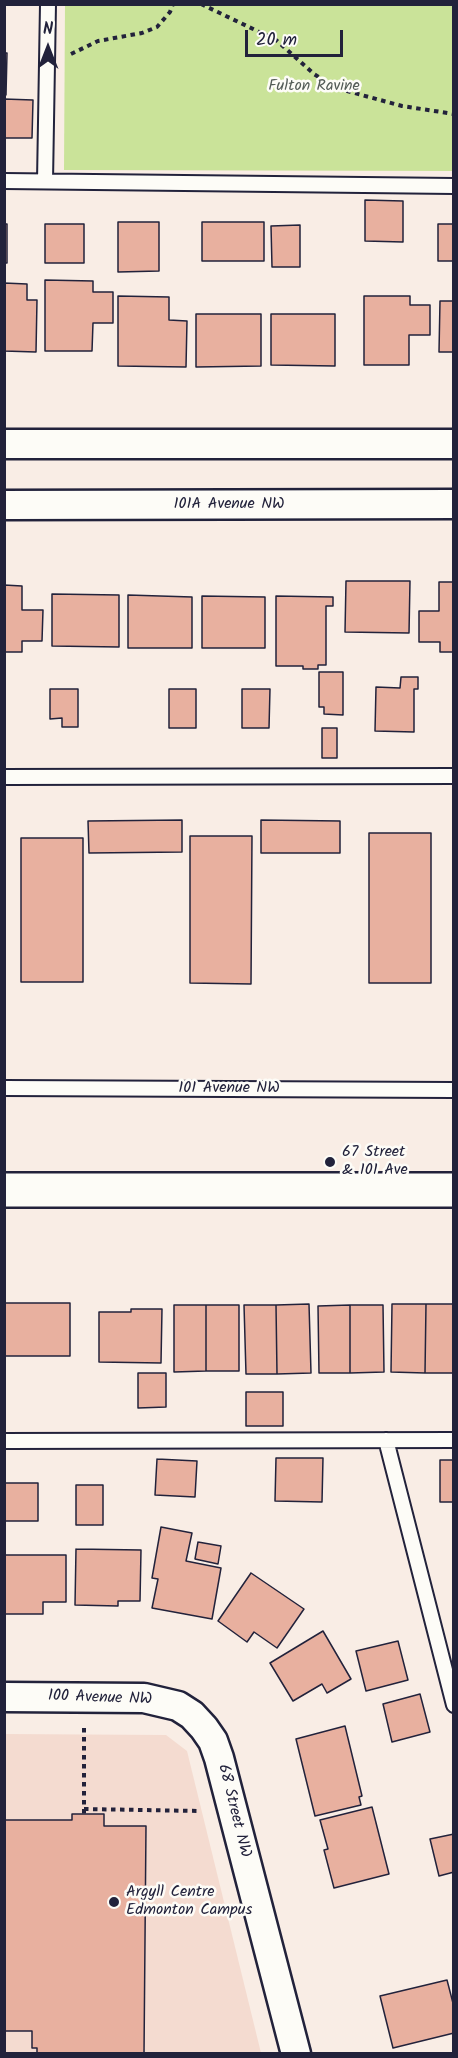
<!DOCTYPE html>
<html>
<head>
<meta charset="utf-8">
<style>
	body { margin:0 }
	#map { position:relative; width:458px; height:2058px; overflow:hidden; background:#f9ede5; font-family:Kalam,sans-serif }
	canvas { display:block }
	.frame { position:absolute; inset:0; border:6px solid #22223b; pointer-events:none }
	.north { position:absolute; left:18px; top:18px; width:60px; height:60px; -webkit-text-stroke:4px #fdfcf7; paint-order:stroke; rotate:0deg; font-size:16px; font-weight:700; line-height:24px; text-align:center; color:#22223b }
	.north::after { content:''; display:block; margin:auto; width:21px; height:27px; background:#22223b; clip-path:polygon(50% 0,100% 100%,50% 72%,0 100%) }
	.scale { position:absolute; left:245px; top:30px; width:98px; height:27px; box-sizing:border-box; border:3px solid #22223b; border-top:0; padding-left:8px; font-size:18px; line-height:21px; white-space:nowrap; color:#22223b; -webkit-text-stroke:4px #fdfcf7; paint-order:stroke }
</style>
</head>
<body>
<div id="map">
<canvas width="458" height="2058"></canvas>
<div class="frame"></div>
<div class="north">N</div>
<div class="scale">20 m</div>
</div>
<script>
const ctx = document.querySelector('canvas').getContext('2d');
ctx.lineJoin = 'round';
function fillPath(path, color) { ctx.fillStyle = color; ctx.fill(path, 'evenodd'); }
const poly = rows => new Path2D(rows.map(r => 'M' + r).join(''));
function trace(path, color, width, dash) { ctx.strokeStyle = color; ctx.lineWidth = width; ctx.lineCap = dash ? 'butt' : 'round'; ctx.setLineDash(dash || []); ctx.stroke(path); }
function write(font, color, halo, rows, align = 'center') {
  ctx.font = font + ' Kalam,sans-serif'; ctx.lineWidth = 5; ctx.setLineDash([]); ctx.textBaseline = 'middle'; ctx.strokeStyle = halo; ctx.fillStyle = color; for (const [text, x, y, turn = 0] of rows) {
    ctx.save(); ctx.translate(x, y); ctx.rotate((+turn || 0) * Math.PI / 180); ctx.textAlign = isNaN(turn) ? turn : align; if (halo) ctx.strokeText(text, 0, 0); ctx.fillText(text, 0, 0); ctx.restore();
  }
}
fillPath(poly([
	[5,1734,166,1735,187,1751,261,2053,5,2054]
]), '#f4dbd0');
fillPath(poly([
	[65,5,453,5,453,171,64,170]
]), '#cae399');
const building = poly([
	[4,53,7,53,6,95,4,95,4,53],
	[4,99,33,100,32,138,4,138,4,99],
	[365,200,403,201,403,242,365,241,365,200],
	[118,222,159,222,159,271,118,272,118,222],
	[202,222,264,222,264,261,202,261,202,222],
	[4,224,7,224,7,263,4,263,4,224],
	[45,224,84,224,84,263,45,263,45,224],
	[438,224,454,224,454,261,438,261,438,224],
	[300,225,300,267,272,267,271,226,300,225],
	[45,280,93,281,93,292,113,292,113,323,93,323,92,351,45,351,45,280],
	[4,283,27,284,27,300,37,300,36,352,4,351,4,283],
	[118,296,169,297,169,320,187,321,186,367,118,366,118,296],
	[364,296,410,296,410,305,430,305,430,335,409,335,409,365,364,365,364,296],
	[440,301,454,301,454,352,439,352,440,301],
	[196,314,261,314,261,366,196,367,196,314],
	[271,314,335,314,335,366,271,365,271,314],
	[346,581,410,581,409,633,345,632,346,581],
	[439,582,454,582,454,652,440,652,440,642,419,642,419,611,439,611,439,582],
	[4,585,22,586,22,610,43,610,42,641,22,641,22,652,4,652,4,585],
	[52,594,119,595,119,647,52,646,52,594],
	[128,595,192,597,192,648,128,648,128,595],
	[202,596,265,597,265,648,202,648,202,596],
	[276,596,333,597,333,606,326,606,326,665,318,665,318,669,303,669,303,666,276,666,276,596],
	[319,672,343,672,343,715,324,714,324,707,319,707,319,672],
	[401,677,418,677,418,689,414,689,414,732,375,731,376,687,400,688,401,677],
	[50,689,78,689,78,727,62,727,62,718,50,719,50,689],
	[169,689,196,689,196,728,169,728,169,689],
	[242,689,270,689,269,728,242,728,242,689],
	[322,728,337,728,337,758,322,758,322,728],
	[182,820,182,852,89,853,88,821,182,820],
	[261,820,340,821,340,853,261,853,261,820],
	[369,833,431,833,431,983,369,983,369,833],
	[190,836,252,836,251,984,190,983,190,836],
	[21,838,83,838,83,982,21,982,21,838],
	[4,1303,70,1303,70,1356,4,1356,4,1303],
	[309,1304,311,1373,277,1374,276,1305,309,1304],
	[392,1304,426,1304,425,1373,391,1372,392,1304],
	[426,1304,454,1304,454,1373,425,1373,426,1304],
	[174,1305,206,1305,206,1371,174,1372,174,1305],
	[206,1305,239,1305,239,1371,206,1371,206,1305],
	[244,1305,276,1305,277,1374,246,1374,244,1305],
	[350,1305,350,1373,319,1373,318,1306,350,1305],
	[350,1305,383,1305,384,1372,350,1373,350,1305],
	[131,1309,162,1309,161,1363,99,1362,99,1312,131,1312,131,1309],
	[138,1373,166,1373,166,1407,138,1408,138,1373],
	[246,1392,283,1392,283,1426,246,1426,246,1392],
	[276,1458,323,1458,322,1502,275,1501,276,1458],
	[157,1459,197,1461,195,1497,155,1495,157,1459],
	[440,1460,454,1460,454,1502,440,1502,440,1460],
	[4,1483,38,1483,38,1521,4,1521,4,1483],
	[76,1485,103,1485,103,1525,76,1525,76,1485],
	[161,1527,192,1533,186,1561,221,1568,212,1619,152,1608,158,1579,152,1578,161,1527],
	[198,1542,221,1546,218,1564,195,1559,198,1542],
	[76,1549,141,1550,140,1601,118,1601,118,1606,75,1605,76,1549],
	[5,1555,66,1555,66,1602,43,1602,43,1614,4,1614,5,1555],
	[251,1573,304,1609,277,1648,254,1632,247,1642,218,1621,251,1573],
	[323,1631,351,1679,327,1693,322,1684,293,1701,270,1663,323,1631],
	[398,1641,408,1680,366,1691,356,1651,398,1641],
	[420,1694,430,1732,392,1742,383,1704,420,1694],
	[345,1726,362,1796,359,1797,361,1805,315,1816,296,1739,345,1726],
	[372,1807,389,1874,334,1888,324,1850,328,1849,320,1820,372,1807],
	[72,1814,104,1814,104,1826,146,1826,144,2054,37,2054,37,2048,32,2048,32,2031,4,2031,4,1820,72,1820,72,1814],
	[454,1834,454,1872,439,1876,430,1839,454,1834],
	[447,1980,454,2007,454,2033,393,2048,380,1996,447,1980]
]);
fillPath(building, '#e8b09f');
trace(building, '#22223b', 1.5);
const service = poly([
	[4,181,454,186],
	[45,181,48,4],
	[4,777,454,776],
	[4,1088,454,1090],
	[386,1440,454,1705],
	[4,1441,454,1440]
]);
const minor = poly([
	[4,444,454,444],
	[4,505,454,504],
	[4,1697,144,1698,178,1706,192,1715,204,1728,213,1741,219,1758,296,2054]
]);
const secondary = poly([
	[4,1190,454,1190]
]);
trace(service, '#22223b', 18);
trace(minor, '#22223b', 33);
trace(secondary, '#22223b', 38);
trace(poly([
	[201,4,276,40,314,74,336,88,402,106,454,114],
	[71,54,98,41,142,33,157,27,170,12,173,4],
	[84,1728,84,1814],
	[84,1809,200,1811]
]), '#22223b', 4, [4.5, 4.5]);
trace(service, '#fdfcf7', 14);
trace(minor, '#fdfcf7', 28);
trace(secondary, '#fdfcf7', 33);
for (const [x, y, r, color] of [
	[330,1162,6,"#22223b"],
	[114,1902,6,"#22223b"]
]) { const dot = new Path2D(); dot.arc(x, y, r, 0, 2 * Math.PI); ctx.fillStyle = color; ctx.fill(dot); trace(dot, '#fdfcf7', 2); }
write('16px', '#545c57', '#fdfcf7', [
	["Fulton Ravine",314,87]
]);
write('16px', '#22223b', '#fdfcf7', [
	["101A Avenue NW",229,505],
	["101 Avenue NW",229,1089],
	["100 Avenue NW",100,1699,2],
	["68 Street NW",233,1811,76]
]);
write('16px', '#22223b', '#fdfcf7', [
	["67 Street",342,1153],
	["& 101 Ave",342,1171],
	["Argyll Centre",126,1893],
	["Edmonton Campus",126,1911]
], 'left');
</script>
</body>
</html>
